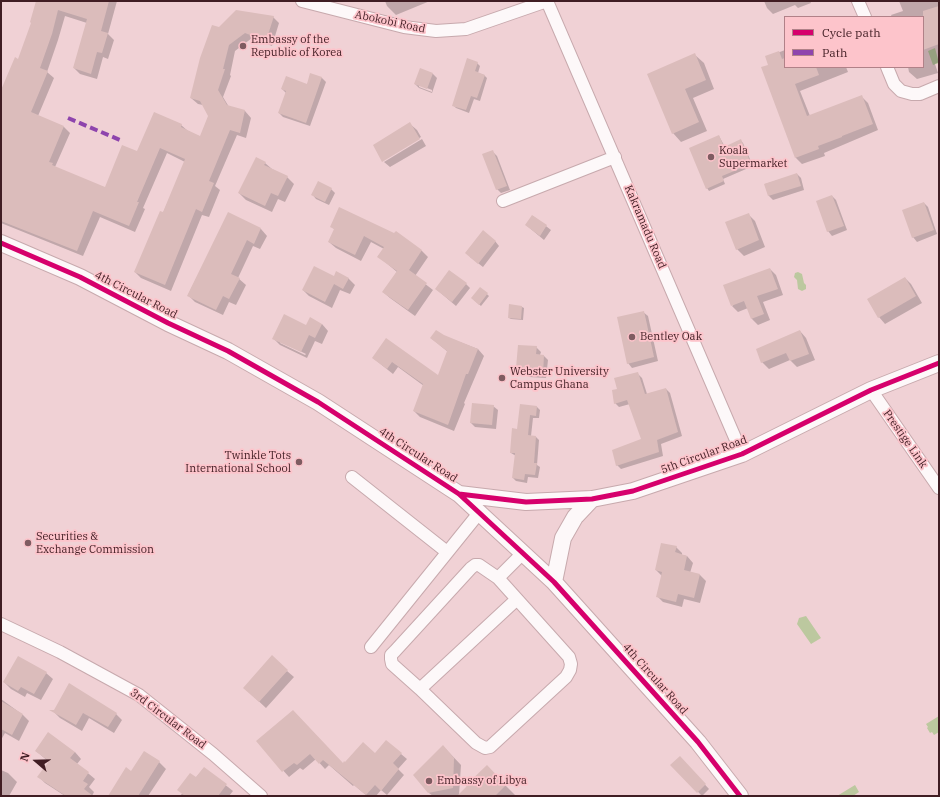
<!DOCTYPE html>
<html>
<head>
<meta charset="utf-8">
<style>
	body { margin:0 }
	#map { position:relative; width:940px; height:797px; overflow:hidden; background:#f0d1d5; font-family:"IBM Plex Serif",serif }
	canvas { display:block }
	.frame { position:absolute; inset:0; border:2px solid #401d23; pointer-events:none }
	.legend { position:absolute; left:784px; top:16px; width:140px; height:52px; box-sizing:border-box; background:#fdc4cb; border:1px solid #b18188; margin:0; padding:5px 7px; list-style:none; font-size:12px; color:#401d23 }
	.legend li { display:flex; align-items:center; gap:8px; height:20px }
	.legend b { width:20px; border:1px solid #b18188 }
	.north { position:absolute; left:16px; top:741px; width:40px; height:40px; -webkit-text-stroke:3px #fdc4cb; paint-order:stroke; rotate:290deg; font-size:11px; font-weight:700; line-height:16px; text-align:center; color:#401d23 }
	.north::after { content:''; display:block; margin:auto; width:14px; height:18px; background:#401d23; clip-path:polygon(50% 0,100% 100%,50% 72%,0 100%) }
</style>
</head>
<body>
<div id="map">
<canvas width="940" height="797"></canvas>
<div class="frame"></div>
<ul class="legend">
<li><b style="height:5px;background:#d6006c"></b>Cycle path</li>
<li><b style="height:5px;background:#8e44ad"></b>Path</li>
</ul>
<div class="north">N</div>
</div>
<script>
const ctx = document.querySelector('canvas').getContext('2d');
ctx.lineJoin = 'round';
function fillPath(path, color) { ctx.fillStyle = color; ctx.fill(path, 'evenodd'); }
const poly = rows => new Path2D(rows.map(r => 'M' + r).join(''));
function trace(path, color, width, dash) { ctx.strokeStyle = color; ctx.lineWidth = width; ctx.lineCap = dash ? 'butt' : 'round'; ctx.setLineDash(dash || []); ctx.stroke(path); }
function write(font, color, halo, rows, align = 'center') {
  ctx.font = font + ' "IBM Plex Serif",serif'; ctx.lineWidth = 3.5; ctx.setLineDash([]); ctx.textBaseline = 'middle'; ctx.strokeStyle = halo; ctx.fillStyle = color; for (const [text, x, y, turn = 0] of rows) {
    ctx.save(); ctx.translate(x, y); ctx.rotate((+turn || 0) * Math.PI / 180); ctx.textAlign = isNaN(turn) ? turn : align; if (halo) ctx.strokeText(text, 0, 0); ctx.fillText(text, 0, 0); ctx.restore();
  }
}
fillPath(poly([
	[935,48,939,63,933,65,928,51],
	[798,272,802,274,804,283,806,285,806,289,802,291,798,289,797,280,794,277,795,273],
	[806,616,821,638,811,644,797,624,799,618],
	[939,716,939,732,934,735,932,732,930,733,927,728,928,727,926,724],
	[855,785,859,792,853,796,837,796]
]), '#bcc89f');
fillPath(poly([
	[37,1,117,1,108,34,114,40,108,59,103,57,97,79,80,74,74,68,87,23,65,16,58,40,47,72,54,78,38,116,64,127,70,133,55,167,105,188,138,152,181,125,188,131,201,137,209,116,203,105,198,104,191,98,219,29,273,17,279,23,272,46,252,38,235,51,230,75,231,76,223,97,229,107,245,111,251,118,246,138,237,135,215,186,220,190,209,217,202,215,171,291,141,278,135,272,163,213,185,162,167,153,143,208,145,209,135,232,100,217,83,256,1,223,1,92,19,60,32,23],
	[385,1,430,1,396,15,387,6],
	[764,1,810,1,811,3,798,8,795,5,773,14,767,8],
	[899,1,939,1,939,62,935,64,938,73,917,79,909,72,908,67,923,67,923,17,892,17,891,15,903,11],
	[785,50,785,67,846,67,848,72,800,91,810,116,861,96,868,103,878,130,824,153,825,156,802,164,796,158,763,68,770,65,767,57],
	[695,55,704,63,714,89,693,98,707,131,681,142,673,133,648,75],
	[477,63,480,66,478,73,484,75,487,78,480,101,474,99,469,113,456,108,453,105],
	[421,69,433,74,437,78,432,93,419,88,415,84],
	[419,85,432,90,432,92,419,87],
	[311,74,322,78,326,82,310,126,283,117,279,113,286,93,282,89,307,85],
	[410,124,417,130,421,137,383,160,383,161,374,145],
	[719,136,725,147,741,141,743,143,753,166,723,179,725,184,709,191,707,188],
	[422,139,426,146,390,167,384,162],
	[492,151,497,156,510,190,501,193,497,189],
	[265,163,272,169,287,177,294,184,285,202,278,199,272,212,246,200,239,193],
	[797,174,801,178,804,190,773,200,769,196,765,184],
	[331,189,335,193,329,205,316,199,312,194],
	[832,196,836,200,847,230,832,236,828,231],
	[924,203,928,207,937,234,917,242,913,237],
	[228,214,261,229,267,236,260,249,253,246,238,278,246,285,236,305,229,302,223,315,195,302,188,295],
	[748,214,755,221,765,247,744,256,737,249],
	[533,216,551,230,544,240,526,225],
	[331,226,394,235,396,232,422,251,428,257,415,276,433,290,415,316,390,298,383,292,397,272,378,256,384,249,371,242,361,261,336,248,329,242,335,230],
	[495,241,499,246,483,267,470,257],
	[770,269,776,275,783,295,763,302,770,320,758,325,752,319,748,308,738,312,732,306],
	[335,277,348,278,355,285,350,294,340,290,332,308,309,296,303,290],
	[905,278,911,284,922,303,885,324,879,317],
	[466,284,470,288,456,306,436,289],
	[480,288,489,296,481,306,474,300],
	[510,305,522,307,524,308,523,320,511,319,509,318],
	[643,312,648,316,658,361,632,368,628,363],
	[322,324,328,331,322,344,315,341,307,358,280,345,273,338,307,326],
	[280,341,306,354,305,355,280,343],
	[800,331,806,338,815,360,797,367,790,360,769,369,762,362],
	[444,336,478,349,484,356,464,403,465,404,454,431,420,417,414,411,424,386,398,367,393,374,373,358,387,340,438,377,448,352,431,338],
	[536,347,541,352,540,355,544,356,548,360,546,378,529,377,525,372,521,372,517,368],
	[637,373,642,378,647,394,666,389,670,393,682,436,661,444,663,456,621,469,617,465,642,440,630,404,619,407,615,403,618,390],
	[521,405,537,407,540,410,539,418,533,418,531,436,536,437,539,440,537,465,540,467,538,478,528,477,527,483,516,481,513,478,516,456,511,453,518,430],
	[493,406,498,410,496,429,475,427,471,423],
	[676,547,682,553,682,555,687,556,693,563,690,573,700,575,706,581,700,603,684,599,682,607,663,602,657,596,662,576,656,570],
	[287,671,294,677,266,708,251,694],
	[46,673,53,679,41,700,27,693,25,697,11,689,4,682],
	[1,699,23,715,29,721,19,741,5,733,1,740],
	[54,712,116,714,122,720,114,733,89,718,82,731,60,718],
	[293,712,343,764,375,755,401,754,407,759,398,769,404,775,387,795,381,790,376,796,367,796,354,785,353,786,329,765,325,769,316,759,303,770,300,768,289,777,257,741],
	[443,746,461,765,459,795,433,796,429,793],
	[36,751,75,752,81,759,77,764,95,779,89,787,94,792,92,796,65,796,45,783,39,777,49,762],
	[680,758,709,789,702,796,672,765],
	[159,762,166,769,148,796,110,796,132,772],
	[487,766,494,774,516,796,459,796,468,787,466,786],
	[204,768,233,791,229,796,180,796],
	[1,770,8,773,17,782,9,796,1,796]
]), '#0003');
fillPath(poly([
	[36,1,109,1,101,31,108,33,102,53,97,52,91,74,73,68,87,19,58,10,52,34,40,68,48,71,31,112,64,126,49,162,53,163,52,165,105,187,122,145,137,151,154,112,182,124,181,127,200,136,208,116,200,101,190,98,200,58,212,25,219,27,236,10,274,16,266,41,245,33,229,45,223,69,225,69,218,90,227,105,245,110,240,133,230,130,209,181,214,183,202,212,196,209,165,285,134,272,160,211,163,212,185,159,160,148,137,202,139,202,129,226,93,211,77,251,1,221,1,90,15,57,18,59,31,23,30,22],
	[939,6,939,44,923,50,923,11],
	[779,51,782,59,785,58,785,67,816,67,819,75,795,84,807,116,862,95,873,124,842,136,842,137,818,146,819,149,795,158,761,67,768,65,765,56],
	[695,53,706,80,685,89,699,122,672,134,647,74],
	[467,58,478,62,475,71,485,75,477,98,471,96,466,110,452,106],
	[420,68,433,73,427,89,414,84],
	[310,73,322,77,306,123,278,113,286,91,281,89,286,76,307,84],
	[410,122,420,139,382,162,373,145],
	[719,135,724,147,741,139,751,164,722,176,724,181,706,189,689,148],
	[493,150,507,186,496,190,482,154],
	[256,157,266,162,264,165,288,176,278,196,271,193,265,206,238,193],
	[797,173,801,186,768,196,764,184],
	[318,181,332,188,325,202,311,195],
	[832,195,844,226,827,232,816,201],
	[924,202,934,230,912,238,902,210],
	[339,207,394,233,396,231,422,250,409,270,427,283,408,310,382,292,397,271,377,257,384,247,364,236,355,255,328,242,334,229,330,227],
	[228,212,261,228,254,244,247,240,231,274,240,278,229,299,223,296,216,310,187,296],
	[749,213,759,240,736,250,725,222],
	[532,215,547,225,540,236,525,225],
	[483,230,496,241,478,264,465,253],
	[314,266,334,276,336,271,349,278,343,289,334,284,325,302,302,290],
	[770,268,778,289,757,296,764,314,751,319,744,301,731,306,723,285],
	[449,270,467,283,452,302,435,289],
	[905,277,916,296,878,318,867,299],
	[480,287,488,293,479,305,471,298],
	[509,304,522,306,521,319,508,318],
	[644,311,654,357,627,364,617,317],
	[284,314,306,325,310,317,322,324,315,338,309,335,301,352,272,339],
	[436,330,444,335,478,349,468,374,466,374,448,425,413,411,423,384,392,362,387,369,372,358,386,338,438,375,447,351,430,338],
	[800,330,809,354,790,361,786,353,761,363,756,349],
	[518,345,537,346,536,354,544,355,543,374,524,373,525,369,516,368],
	[638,372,645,394,666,388,678,432,657,440,659,452,616,466,612,450,641,439,627,400,614,404,612,390,617,389,614,378],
	[472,403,494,405,492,425,470,423],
	[520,404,537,406,536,416,530,415,528,435,536,436,534,463,537,463,535,475,525,474,524,480,512,478,515,453,510,453,512,428,517,429],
	[661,543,677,546,675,552,687,556,684,570,700,574,694,598,678,594,676,602,656,597,662,572,655,570],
	[272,655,288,670,259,702,243,688],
	[18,656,47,672,34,694,21,687,18,691,3,682],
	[69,683,117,713,108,727,83,713,76,725,49,710,54,710],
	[1,701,23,714,12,735,1,729],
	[293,710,343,763,344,761,345,762,363,742,375,753,386,740,402,753,393,763,399,769,381,791,375,785,366,795,323,760,319,764,310,754,297,765,294,763,282,772,256,741],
	[48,732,75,752,70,758,89,772,83,781,88,784,84,789,93,796,66,796,37,777,49,761,35,751],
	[443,745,454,758,453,788,428,793,413,775],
	[144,751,160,761,138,796,108,796,126,767,131,771],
	[680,756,706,784,697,793,670,765],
	[487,765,506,785,495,796,457,796,468,785,465,786],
	[204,767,227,784,218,796,185,796,177,790,190,773,196,777]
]), '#dbbcbb');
const minor = poly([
	[302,1,404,27,436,31,466,29,547,1],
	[547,1,742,454],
	[858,1,865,17],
	[887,67,894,84,901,91,912,94,920,94,939,86],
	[503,201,615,157],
	[871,390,939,488],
	[352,477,447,552],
	[498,578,479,565,475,565,471,568,395,651,391,655,391,659,392,664,420,689,476,743,485,748,490,747,566,677,570,670,571,664,569,657,498,578,523,553],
	[1,624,60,652,139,695,213,754,261,796],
	[371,647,479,513],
	[420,689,517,599]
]);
const tertiary = poly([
	[1,243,80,277,168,323,228,351,318,402,459,494,554,582,698,742,740,796],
	[459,494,526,502,592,499,633,491,742,454,871,390,939,363],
	[554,582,563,538,575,517,592,499]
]);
trace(minor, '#c7a9ad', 14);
trace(tertiary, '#c7a9ad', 18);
trace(minor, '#fdf8f9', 12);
trace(tertiary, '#fdf8f9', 16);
trace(poly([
	[68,118,120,140]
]), '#8e44ad', 4, [8, 4]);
trace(poly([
	[1,243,80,277,168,323,228,351,318,402,459,494,554,582,698,742,740,796],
	[459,494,526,502,592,499,633,491,742,454,871,390,939,363]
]), '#d6006c', 5);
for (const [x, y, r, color] of [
	[243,46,4,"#7e5c61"],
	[711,157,4,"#7e5c61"],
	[632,337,4,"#7e5c61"],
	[502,378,4,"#7e5c61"],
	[299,462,4,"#7e5c61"],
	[28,543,4,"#7e5c61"],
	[429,781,4,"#7e5c61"]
]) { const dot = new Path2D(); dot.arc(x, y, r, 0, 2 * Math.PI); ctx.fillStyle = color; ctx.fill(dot); trace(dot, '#fdc4cb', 1.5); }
write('11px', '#401d23', '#fdc4cb', [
	["Abokobi Road",390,22,12],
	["Kakramadu Road",645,227,67],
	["4th Circular Road",136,295,27],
	["Prestige Link",905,439,55],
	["4th Circular Road",418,455,33],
	["5th Circular Road",704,455,-20],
	["4th Circular Road",655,679,48],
	["3rd Circular Road",168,719,37]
]);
write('11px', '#401d23', '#fdc4cb', [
	["Embassy of the",251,40],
	["Republic of Korea",251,53],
	["Koala",719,151],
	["Supermarket",719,164],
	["Bentley Oak",640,337],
	["Webster University",510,372],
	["Campus Ghana",510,385],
	["Twinkle Tots",291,456,"right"],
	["International School",291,469,"right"],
	["Securities &",36,537],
	["Exchange Commission",36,550],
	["Embassy of Libya",437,781]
], 'left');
</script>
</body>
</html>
